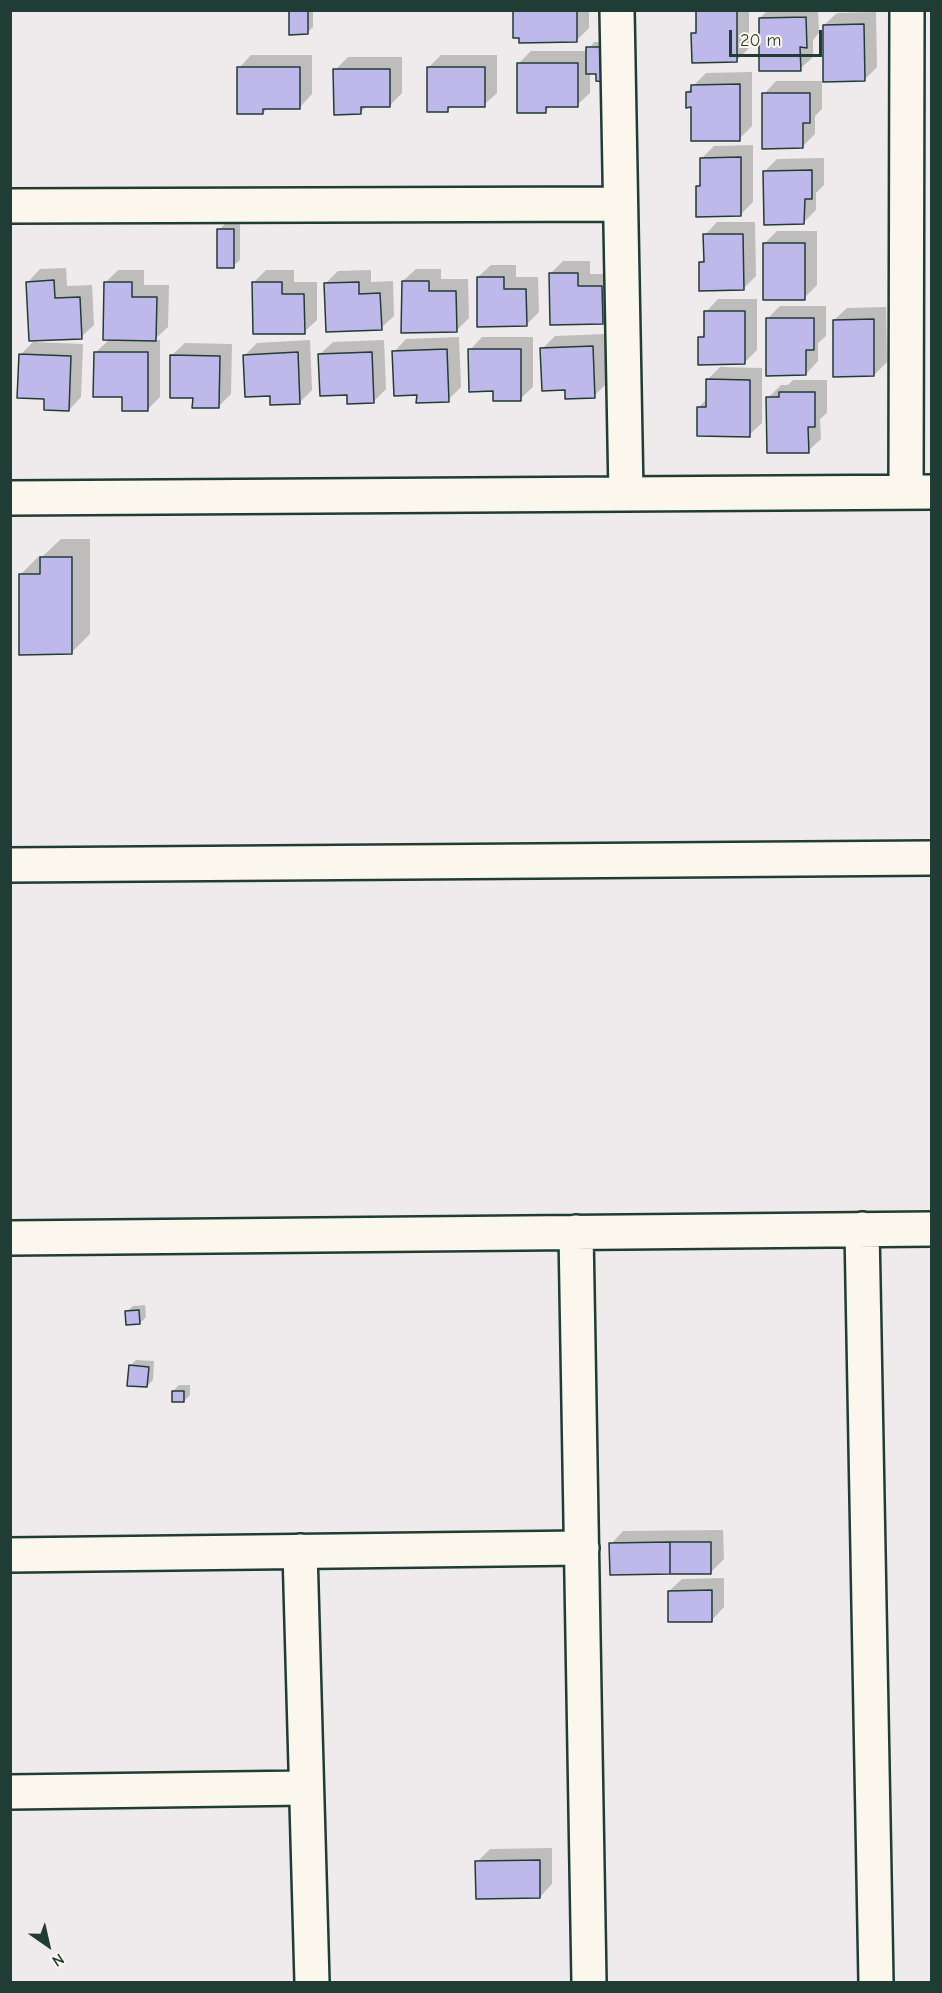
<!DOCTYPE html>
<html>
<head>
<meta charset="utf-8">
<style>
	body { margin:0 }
	#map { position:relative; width:942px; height:1993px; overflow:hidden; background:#efebec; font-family:"Comic Neue",sans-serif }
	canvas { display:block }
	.frame { position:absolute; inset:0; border:12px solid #1f3d34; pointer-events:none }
	.north { position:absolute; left:18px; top:1915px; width:60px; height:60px; -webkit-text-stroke:4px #fbf7ec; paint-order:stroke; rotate:146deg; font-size:16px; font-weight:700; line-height:24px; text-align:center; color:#1f3d34 }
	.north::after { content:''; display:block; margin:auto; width:21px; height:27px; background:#1f3d34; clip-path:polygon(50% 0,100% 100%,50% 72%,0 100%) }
	.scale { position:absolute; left:729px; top:30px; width:93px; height:27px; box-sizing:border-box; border:3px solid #1f3d34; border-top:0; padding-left:8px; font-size:18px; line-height:21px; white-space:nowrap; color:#1f3d34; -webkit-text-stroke:4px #fbf7ec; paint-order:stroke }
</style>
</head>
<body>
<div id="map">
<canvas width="942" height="1993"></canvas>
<div class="frame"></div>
<div class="north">N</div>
<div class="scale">20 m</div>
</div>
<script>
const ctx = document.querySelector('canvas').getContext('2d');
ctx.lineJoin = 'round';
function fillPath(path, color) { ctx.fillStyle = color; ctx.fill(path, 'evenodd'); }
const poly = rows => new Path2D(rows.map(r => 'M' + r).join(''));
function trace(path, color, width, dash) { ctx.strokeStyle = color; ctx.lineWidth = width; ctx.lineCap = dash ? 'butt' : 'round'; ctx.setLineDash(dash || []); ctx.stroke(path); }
fillPath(poly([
	[291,10,313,10,313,27,307,33],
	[514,10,589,10,589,28,576,41],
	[697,10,749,10,749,48,736,61,693,34,697,29],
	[768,10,818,10,819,33,813,40,813,57,800,69,760,18],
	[876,12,877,67,864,80,824,25,837,13],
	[594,42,611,42,597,72,590,72,590,93,577,105,551,106,545,111,518,64,531,51,588,51],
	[251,55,312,55,312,94,300,107,268,108,263,113,239,68],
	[441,55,497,55,497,93,484,105,452,106,447,111,428,68],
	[348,57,402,57,402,93,390,105,367,106,360,113,335,70],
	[752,72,752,126,739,139,693,106,687,92,706,73],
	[776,81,822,81,822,109,815,116,815,134,802,147,764,94],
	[753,145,753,202,740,215,698,187,702,183,701,159,714,146],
	[824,158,824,185,816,193,816,210,803,223,765,171,777,159],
	[717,222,755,222,756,276,743,289,701,262,705,258,705,235],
	[225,224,240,224,240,260,233,266,219,230],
	[777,231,817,231,817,285,804,298,764,244],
	[563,261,590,261,590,274,614,274,615,310,602,323,550,274],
	[491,265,516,265,516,277,538,277,539,312,526,325,478,277],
	[66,268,67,286,92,285,94,325,81,337,28,282,40,269],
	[416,269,441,269,441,279,468,279,469,318,456,331,403,281],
	[118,270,144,270,144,285,169,285,168,327,154,340,160,340,160,397,147,410,123,395,95,353,110,339,105,283],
	[266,270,294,270,294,282,317,282,317,320,304,332,253,283],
	[371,270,371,282,393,281,394,316,381,328,326,283,338,271],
	[718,299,757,299,757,350,744,363,700,338,706,332,706,312],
	[780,306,826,306,826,336,818,343,818,361,806,374,767,319],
	[886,307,887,362,874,375,834,320,847,308],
	[605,334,607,383,594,396,542,349,555,336],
	[459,337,461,387,448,400,418,393,394,352,406,339],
	[482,337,533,337,533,387,520,399,494,390,470,350],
	[310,340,312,390,299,403,271,394,244,356,257,343],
	[384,340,386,389,373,402,349,394,320,354,333,342],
	[33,342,83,344,81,397,69,410,46,397,20,355],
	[185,343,232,344,231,394,218,407,172,355],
	[720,367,762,368,762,423,749,435,699,407,707,399,707,380],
	[793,380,827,380,827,413,820,419,821,439,808,451,768,398,781,385,788,385],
	[61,539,90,539,90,634,71,653,20,575,39,556,43,556],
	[145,1305,146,1317,140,1323,126,1312,133,1306],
	[136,1360,154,1361,153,1380,147,1386,130,1366],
	[179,1385,190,1385,190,1395,184,1401,173,1391],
	[723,1530,724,1559,711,1572,611,1544,623,1531],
	[724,1578,724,1607,712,1620,669,1591,682,1579],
	[552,1848,552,1884,540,1897,477,1862,490,1849]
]), '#0003');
const building = poly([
	[289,10,308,10,308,34,289,35,289,10],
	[513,10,577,10,577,42,519,43,519,38,513,38,513,10],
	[696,10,737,10,737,62,692,63,691,33,696,33,696,10],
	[806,17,807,48,800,47,801,71,759,71,759,18,806,17],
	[864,24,865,81,823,82,823,25,864,24],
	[586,47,606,47,606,82,596,81,596,74,586,74,586,47],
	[517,63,578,63,578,107,546,107,546,113,517,113,517,63],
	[237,67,300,67,300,109,263,109,263,114,237,114,237,67],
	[427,67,485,67,485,107,448,107,448,112,427,112,427,67],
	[333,69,390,69,390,107,361,107,361,114,334,115,333,69],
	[740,84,740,141,691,141,691,107,686,108,686,92,691,92,691,85,740,84],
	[762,93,810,93,810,123,803,123,803,148,762,149,762,93],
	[741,157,741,216,696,217,696,186,700,186,700,158,741,157],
	[812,170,812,199,805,199,804,224,764,225,763,171,812,170],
	[217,229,234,229,234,268,217,268,217,229],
	[703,234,743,234,744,290,699,291,699,262,704,262,703,234],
	[763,243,805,243,805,300,763,300,763,243],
	[549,273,578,273,578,286,602,286,603,324,550,325,549,273],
	[477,277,504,277,504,289,526,289,527,326,477,327,477,277],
	[54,280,55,298,80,297,82,339,29,341,26,282,54,280],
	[402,281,429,281,429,291,456,291,457,332,401,333,402,281],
	[104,282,132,282,132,297,157,297,156,341,103,340,104,282],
	[252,282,282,282,282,294,304,294,305,334,253,334,252,282],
	[359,282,359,294,380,293,382,330,326,332,324,283,359,282],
	[704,311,745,311,745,364,698,365,698,337,704,337,704,311],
	[766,318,814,318,814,350,806,350,806,375,766,376,766,318],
	[874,319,874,376,833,377,833,320,874,319],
	[593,346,595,398,565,399,565,390,542,391,540,348,593,346],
	[447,349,449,402,416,403,417,395,394,396,392,351,447,349],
	[468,349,521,349,521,401,493,401,493,391,469,392,468,349],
	[94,352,148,352,148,411,122,411,122,397,93,397,94,352],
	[298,352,300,404,270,405,270,396,245,397,243,355,298,352],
	[372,352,374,403,347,404,347,395,320,396,318,354,372,352],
	[19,354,71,356,69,411,44,410,44,399,17,398,19,354],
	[170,355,220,356,219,408,192,408,193,398,170,398,170,355],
	[706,379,750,380,750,437,697,436,697,407,706,407,706,379],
	[779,392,815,392,815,427,808,427,809,453,767,453,766,397,779,397,779,392],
	[40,557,72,557,72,654,19,655,19,574,40,574,40,557],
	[139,1310,140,1324,126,1325,125,1311,139,1310],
	[129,1365,149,1367,147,1387,127,1386,129,1365],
	[172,1391,184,1391,184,1402,172,1402,172,1391],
	[670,1542,711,1542,711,1574,670,1574,670,1542],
	[670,1542,670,1574,610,1575,609,1543,670,1542],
	[712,1590,712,1622,668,1622,668,1591,712,1590],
	[540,1860,540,1898,476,1899,475,1861,540,1860]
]);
fillPath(building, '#bfb9eb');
trace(building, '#1f3d34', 1.5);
const minor = poly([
	[617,10,626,494],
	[10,206,620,204],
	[906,492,907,10],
	[10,498,932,492],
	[10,865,932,858],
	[862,1229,876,1982],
	[576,1232,589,1982],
	[10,1238,932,1229],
	[300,1551,312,1982],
	[10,1555,582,1548],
	[10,1792,306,1788]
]);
trace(minor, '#1f3d34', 38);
trace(minor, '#fbf7ec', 33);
</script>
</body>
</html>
